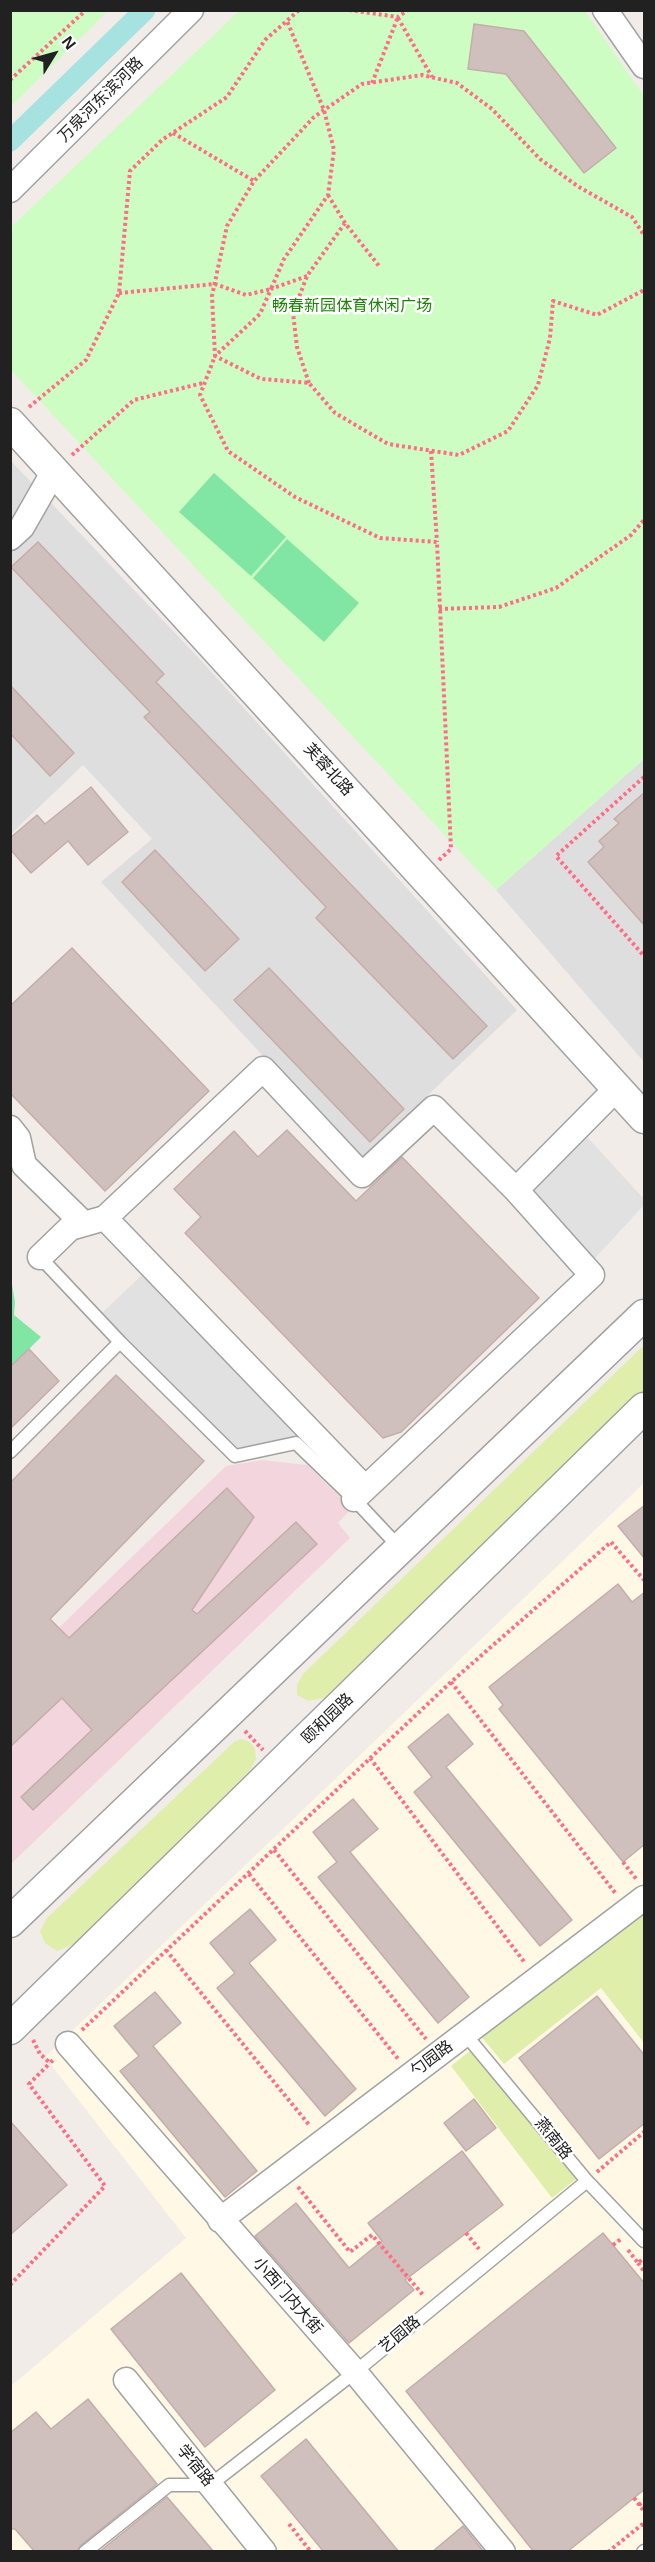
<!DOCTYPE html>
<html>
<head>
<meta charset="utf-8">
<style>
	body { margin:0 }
	#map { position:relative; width:655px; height:2562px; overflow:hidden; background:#f2ece8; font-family:Arial,sans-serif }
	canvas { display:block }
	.frame { position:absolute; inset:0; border:12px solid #212121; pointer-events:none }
	.north { position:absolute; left:24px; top:24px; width:60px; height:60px; -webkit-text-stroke:4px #fff; paint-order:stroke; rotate:53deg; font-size:16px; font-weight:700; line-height:24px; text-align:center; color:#212121 }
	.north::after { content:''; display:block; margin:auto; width:21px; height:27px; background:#212121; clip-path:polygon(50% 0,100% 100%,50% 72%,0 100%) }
</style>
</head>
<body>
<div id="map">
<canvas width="655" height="2562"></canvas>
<div class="frame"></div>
<div class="north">N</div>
</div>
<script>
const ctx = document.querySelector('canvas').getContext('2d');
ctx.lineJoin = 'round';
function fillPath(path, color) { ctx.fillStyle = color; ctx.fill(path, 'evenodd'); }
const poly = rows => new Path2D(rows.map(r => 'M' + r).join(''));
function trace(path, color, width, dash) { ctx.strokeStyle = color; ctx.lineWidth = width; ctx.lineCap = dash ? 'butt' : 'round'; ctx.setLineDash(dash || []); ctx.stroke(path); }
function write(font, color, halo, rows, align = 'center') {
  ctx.font = font + ' Arial,"Noto Sans SC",sans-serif'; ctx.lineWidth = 5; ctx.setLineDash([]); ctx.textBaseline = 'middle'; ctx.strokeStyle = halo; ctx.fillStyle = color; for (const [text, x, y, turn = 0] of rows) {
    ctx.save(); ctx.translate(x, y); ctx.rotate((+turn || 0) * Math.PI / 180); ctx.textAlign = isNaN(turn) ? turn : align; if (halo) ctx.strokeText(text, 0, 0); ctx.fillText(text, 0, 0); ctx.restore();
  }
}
fillPath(poly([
	[11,461,197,656,517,1010,360,1160,101,882,152,839,83,765,11,834],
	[644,759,644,1062,496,890]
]), '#dfdedf');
fillPath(poly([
	[263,1460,307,1465,352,1508,338,1523,350,1538,11,1864,11,1674,226,1466]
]), '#f3d6dd');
fillPath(poly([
	[644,1483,644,2551,11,2551,10,2387,186,2238,45,2057]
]), '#fff8e4');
fillPath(poly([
	[644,1345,644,1391,324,1698,308,1701,297,1695,297,1685,303,1674],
	[241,1739,250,1742,255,1749,256,1759,250,1770,79,1942,57,1951,45,1943,40,1931,47,1918,234,1742],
	[644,1909,644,2043,601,1988,504,2064,479,2034],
	[471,2050,576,2179,552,2198,451,2066]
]), '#dfefab');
fillPath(poly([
	[11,10,108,10,108,11,11,106],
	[239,11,585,11,644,96,644,759,496,890,11,370,11,227]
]), '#cefdc3');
fillPath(poly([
	[214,473,286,537,251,576,179,512],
	[287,539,359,603,324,642,253,578],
	[10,1273,15,1302,14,1315,41,1337,11,1367]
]), '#81e6a4');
fillPath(poly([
	[578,1127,644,1199,644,1205,586,1268,516,1190],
	[151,1266,306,1427,296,1443,235,1456,97,1318]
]), '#e1e1e1');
trace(poly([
	[10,141,145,10]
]), '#a5e2e0', 21);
const building = poly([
	[474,24,524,31,616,148,584,173,506,74,468,69,474,24],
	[38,542,164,674,156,682,487,1026,453,1059,316,918,326,907,144,717,150,712,11,567,38,542],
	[10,685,74,753,50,776,10,733,10,685],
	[91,787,128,832,88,865,68,841,31,873,10,849,10,838,37,815,45,824,91,787],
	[645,792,645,926,588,862,604,847,599,841,619,823,614,819,645,792],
	[155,850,239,939,205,971,122,882,155,850],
	[72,948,209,1091,105,1191,10,1093,10,1006,72,948],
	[269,968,404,1109,370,1142,234,1000,269,968],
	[287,1130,356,1201,402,1157,539,1298,401,1432,383,1438,185,1233,201,1217,174,1189,234,1131,258,1157,287,1130],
	[29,1349,59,1381,10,1429,10,1367,29,1349],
	[116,1375,204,1461,50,1619,69,1638,227,1488,254,1517,192,1610,197,1614,296,1522,317,1544,33,1810,21,1797,92,1730,62,1698,10,1747,10,1483,116,1375],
	[645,1505,645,1559,618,1526,645,1505],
	[618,1584,632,1602,645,1592,645,1844,623,1862,499,1709,503,1705,489,1687,618,1584],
	[448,1714,473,1744,446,1767,572,1920,540,1946,414,1792,432,1777,408,1747,448,1714],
	[353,1799,378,1829,350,1852,469,1997,438,2023,318,1877,337,1862,313,1832,353,1799],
	[250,1909,276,1940,249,1963,356,2089,325,2116,217,1988,235,1973,210,1943,250,1909],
	[155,1992,181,2023,153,2046,257,2171,225,2197,120,2071,139,2056,114,2026,155,1992],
	[597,1996,645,2056,645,2123,599,2159,519,2058,597,1996],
	[474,2099,496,2128,466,2151,444,2123,474,2099],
	[10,2121,67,2185,10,2235,10,2121],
	[462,2151,503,2205,405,2280,414,2290,349,2343,255,2236,296,2203,349,2268,382,2241,368,2223,462,2151],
	[603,2233,645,2284,645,2489,567,2552,534,2552,406,2391,603,2233],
	[181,2273,275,2390,205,2447,111,2329,181,2273],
	[88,2399,157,2484,80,2546,77,2552,35,2552,15,2529,10,2529,10,2433,36,2412,51,2429,88,2399],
	[306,2439,399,2552,324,2552,261,2476,306,2439],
	[167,2497,214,2552,99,2552,167,2497],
	[463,2526,484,2552,432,2552,463,2526]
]);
fillPath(building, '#cfc0bd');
trace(building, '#c5ada9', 1.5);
const service = poly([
	[40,1257,120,1342,235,1456,296,1443,354,1499,400,1548],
	[10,1452,120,1342],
	[465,2034,587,2181,644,2241],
	[85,2552,169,2485,210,2485,355,2372,587,2181],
	[643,2552,644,2551]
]);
const minor = poly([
	[605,10,644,66],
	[10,190,191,10],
	[10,538,22,527,54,471],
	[10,1128,18,1138,24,1165,84,1224],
	[105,1218,365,1488],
	[40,1257,70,1228,105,1218,263,1069,362,1175,434,1108,516,1190,617,1088],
	[354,1499,592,1275,516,1190],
	[68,2044,355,2372,503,2552],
	[220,2220,644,1898],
	[126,2380,264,2552]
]);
const tertiary = poly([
	[10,423,644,1118],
	[10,1922,644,1315],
	[10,2029,644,1408]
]);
trace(service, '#a2a2a2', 15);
trace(minor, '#a2a2a2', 27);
trace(tertiary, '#a2a2a2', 33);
trace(poly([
	[349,10,398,17,408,10],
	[398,18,432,77],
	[10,80,86,10],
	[372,83,398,17],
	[173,133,254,181],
	[328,195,345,223,379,266],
	[307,276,271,289,260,314,215,356,261,379,309,383,335,413,388,444,459,455,508,431,538,385,550,338,553,301,597,315,644,290],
	[119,293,215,284,246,295,271,289,284,259,328,195,334,150,324,110,287,21],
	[309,383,297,347,293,313,307,276,345,223],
	[29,407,86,360,119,293,130,171,162,140,227,97,265,40,298,11,302,10],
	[431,451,437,542],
	[72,455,134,400,203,383],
	[439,609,499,607,556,588,631,535,644,520],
	[644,777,556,856,644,956],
	[439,860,451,849,437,542,380,538,295,497,228,451,200,395,215,356,212,296,227,226,254,181,314,117,362,84,422,75,457,83,492,109,540,159,579,187,632,217,644,235],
	[451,1682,616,1894],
	[245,1731,263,1750],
	[370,1758,525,1963],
	[274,1850,426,2039],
	[623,1862,637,1880],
	[249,1874,399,2060],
	[166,1950,310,2126],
	[82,2030,451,1682,611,1542,644,1580],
	[33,2040,40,2054,50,2063,54,2059],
	[597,2172,644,2132],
	[298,2187,350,2252,372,2235,423,2295],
	[466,2233,479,2249],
	[613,2245,621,2239],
	[628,2250,638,2263,644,2258],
	[638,2263,644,2271],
	[10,2285,105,2186,29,2084,50,2063],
	[634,2498,644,2511],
	[639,2505,644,2501],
	[289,2524,311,2552],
	[534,2552,534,2551],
	[608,2552,644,2523]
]), '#ff6c85', 4, [3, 3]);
trace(service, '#fff', 12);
trace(minor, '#fff', 24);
trace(tertiary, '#fff', 30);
write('16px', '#212121', '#fff', [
	["万泉河东滨河路",101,100,-45],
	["芙蓉北路",328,770,48],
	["颐和园路",328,1719,-44],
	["勺园路",432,2059,-37],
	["燕南路",553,2139,51],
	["小西门内大街",287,2296,49],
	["艺园路",400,2335,-40],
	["学宿路",195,2466,51]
]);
write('16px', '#1c8505', '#fff', [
	["畅春新园体育休闲广场",352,307]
]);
</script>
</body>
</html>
